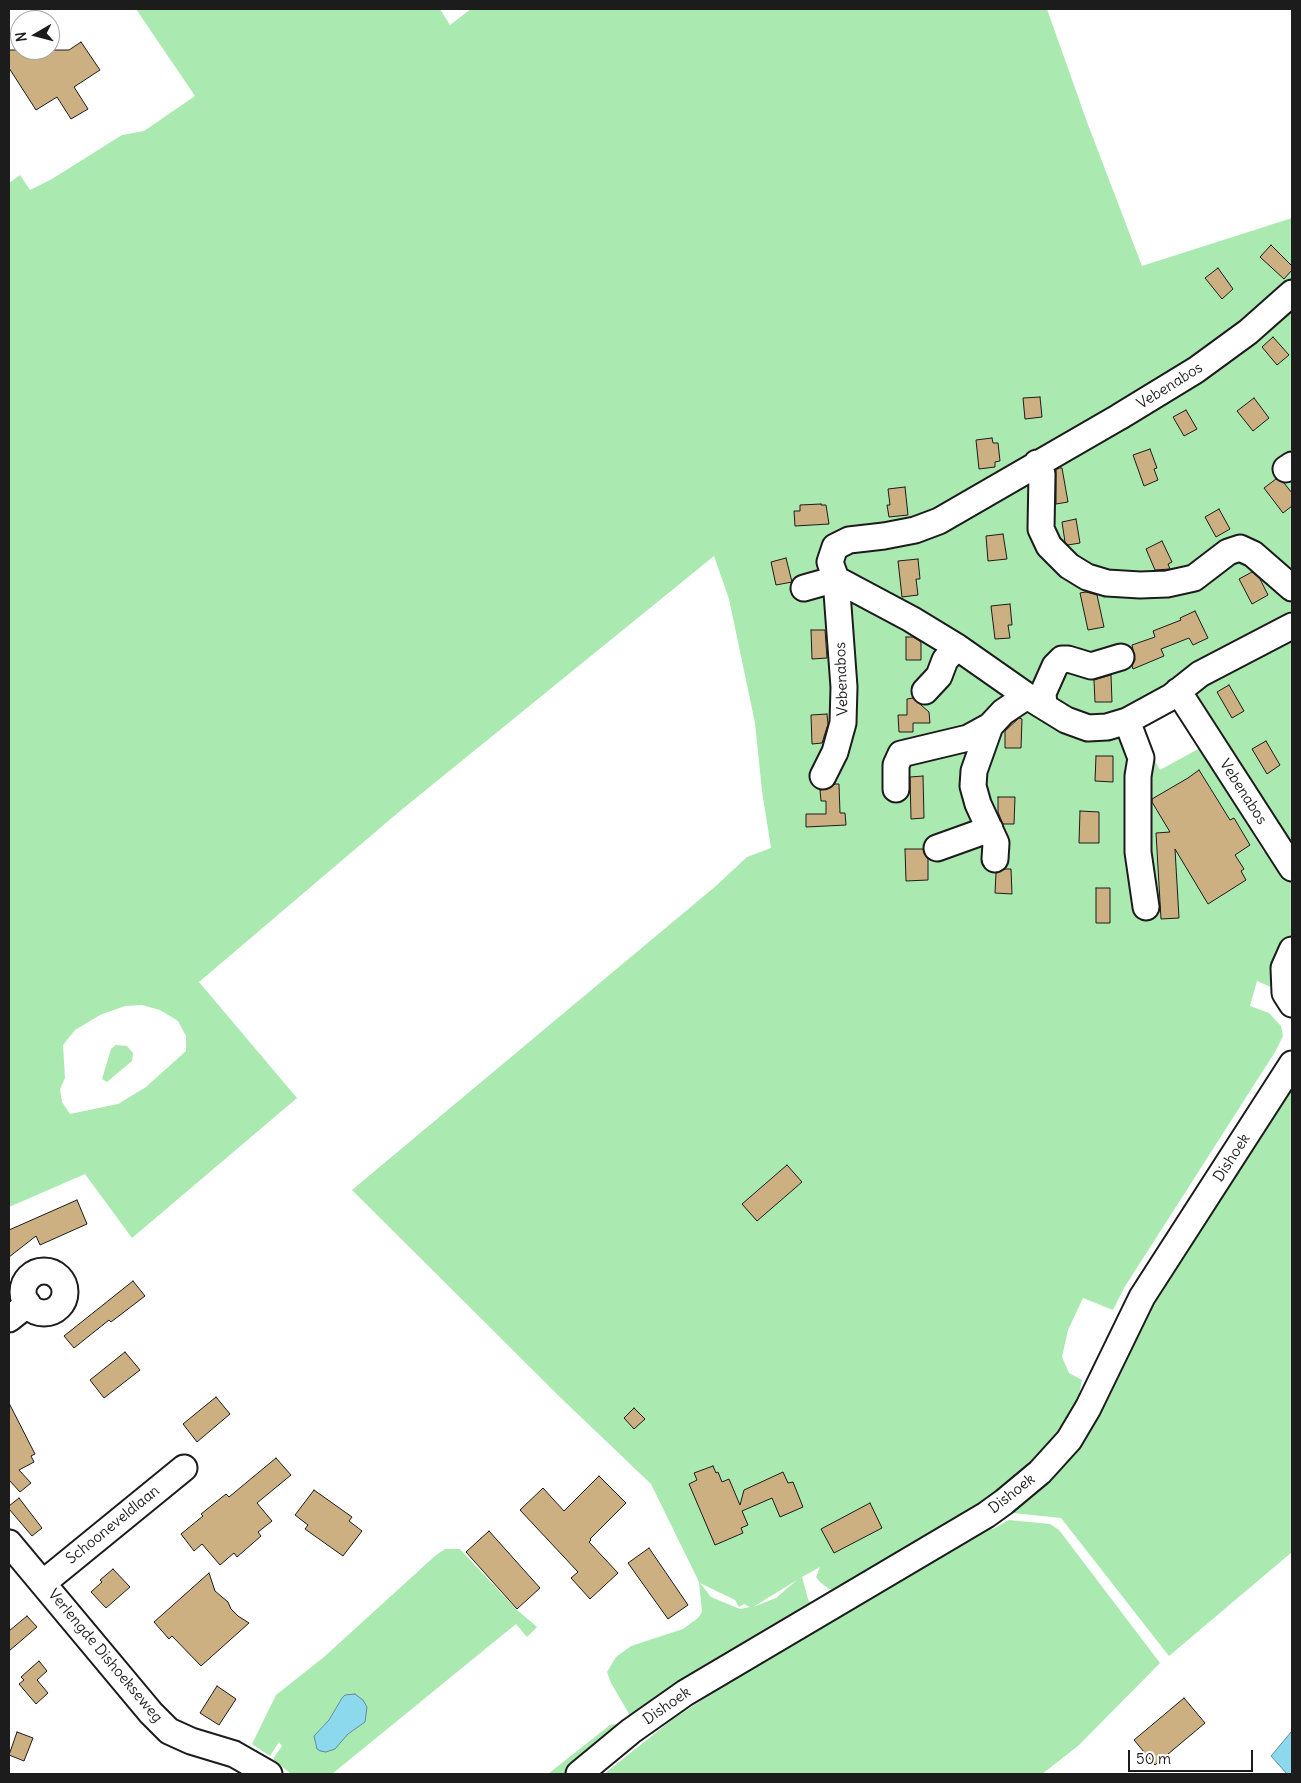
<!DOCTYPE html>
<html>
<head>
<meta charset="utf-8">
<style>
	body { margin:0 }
	#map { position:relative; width:1301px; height:1783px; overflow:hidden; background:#fff; font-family:Delius,sans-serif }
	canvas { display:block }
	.frame { position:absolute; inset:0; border:10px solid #1c1c1c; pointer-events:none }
	.north { position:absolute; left:10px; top:10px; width:50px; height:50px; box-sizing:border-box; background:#fff; border:1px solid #a4a4a4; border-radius:50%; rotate:262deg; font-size:14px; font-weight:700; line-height:20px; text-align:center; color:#1c1c1c }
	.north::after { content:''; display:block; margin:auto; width:18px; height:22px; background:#1c1c1c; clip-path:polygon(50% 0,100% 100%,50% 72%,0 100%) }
	.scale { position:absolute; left:1128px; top:1750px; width:125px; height:22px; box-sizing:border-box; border:2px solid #1c1c1c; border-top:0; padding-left:6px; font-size:15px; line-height:18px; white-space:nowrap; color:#1c1c1c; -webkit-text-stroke:4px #fff; paint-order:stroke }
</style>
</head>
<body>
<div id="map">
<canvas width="1301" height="1783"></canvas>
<div class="frame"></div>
<div class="north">N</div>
<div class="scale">50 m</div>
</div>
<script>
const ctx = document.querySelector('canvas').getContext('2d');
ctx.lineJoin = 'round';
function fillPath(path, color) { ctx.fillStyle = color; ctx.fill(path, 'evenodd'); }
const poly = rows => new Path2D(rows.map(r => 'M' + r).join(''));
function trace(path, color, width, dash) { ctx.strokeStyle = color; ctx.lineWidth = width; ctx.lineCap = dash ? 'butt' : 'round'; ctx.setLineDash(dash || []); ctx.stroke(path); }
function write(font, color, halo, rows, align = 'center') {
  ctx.font = font + ' Delius,sans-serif'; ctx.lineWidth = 4; ctx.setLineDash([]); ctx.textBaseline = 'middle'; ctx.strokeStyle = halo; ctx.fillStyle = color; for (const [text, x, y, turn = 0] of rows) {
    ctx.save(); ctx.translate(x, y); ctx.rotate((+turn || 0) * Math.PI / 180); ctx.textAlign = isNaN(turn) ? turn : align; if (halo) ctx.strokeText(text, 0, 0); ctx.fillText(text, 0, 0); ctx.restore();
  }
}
fillPath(poly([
	[136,9,440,9,450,25,471,9,1047,9,1087,122,1142,266,1292,218,1292,996,1257,981,1250,1006,1269,1013,1281,1026,1283,1036,1275,1052,1124,1288,1113,1310,1083,1298,1068,1330,1062,1357,1069,1373,1082,1380,1075,1415,1029,1474,843,1593,829,1589,820,1582,816,1577,820,1567,802,1577,808,1599,815,1611,635,1724,611,1683,607,1672,616,1657,631,1646,683,1629,698,1618,702,1612,699,1582,651,1484,563,1400,352,1190,717,885,747,857,771,848,762,791,755,723,729,599,714,556,400,811,199,982,297,1098,132,1238,85,1174,9,1207,9,183,20,175,30,190,52,179,122,135,144,131,195,96],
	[1173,704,1200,748,1160,770,1136,727],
	[1259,807,1286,851,1264,852,1237,809],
	[142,1005,160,1010,178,1021,186,1036,186,1051,146,1087,118,1104,70,1114,62,1102,60,1089,65,1078,63,1045,75,1030,100,1015,125,1006],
	[797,1580,776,1598,753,1607],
	[700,1583,735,1600,739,1607,744,1604,750,1607,740,1609,711,1597],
	[116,1045,127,1046,133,1053,132,1061,107,1082,102,1079,111,1049],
	[1292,1085,1292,1552,1169,1656,1061,1518,1003,1512,1138,1327,1198,1228],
	[1009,1520,1050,1524,1059,1530,1160,1663,1078,1746,1042,1774,604,1774,673,1719,719,1689,946,1553,987,1524,993,1529],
	[445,1549,460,1549,517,1610,537,1627,527,1637,516,1624,332,1774,291,1774,273,1759,282,1746,279,1742,270,1756,252,1744,276,1695,324,1657,435,1556],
	[342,1698,365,1722,348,1734,314,1736,329,1720],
	[615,1724,618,1727,567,1774,548,1774,610,1725]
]), '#aae9b0');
const water = poly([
	[355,1694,363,1700,367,1707,365,1722,348,1734,335,1749,326,1752,320,1751,317,1749,314,1736,329,1720,342,1698,345,1695,355,1694],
	[1292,1731,1292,1774,1287,1774,1271,1756,1292,1731]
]);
fillPath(water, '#8cd8ec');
trace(water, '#5f8d99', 1);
const building = poly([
	[81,42,100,70,74,87,88,109,71,119,57,97,36,110,9,68,9,50,69,50,81,42],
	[1271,245,1292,266,1292,270,1284,279,1260,257,1271,245],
	[1218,268,1233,289,1222,299,1205,278,1218,268],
	[1273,337,1289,355,1277,365,1262,347,1273,337],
	[1040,397,1042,417,1025,419,1023,398,1040,397],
	[1254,398,1269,418,1253,431,1237,411,1254,398],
	[1186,410,1197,429,1184,436,1173,417,1186,410],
	[992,438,993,443,998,443,1000,461,995,462,995,467,979,469,976,440,992,438],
	[1150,449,1157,468,1154,469,1158,480,1144,486,1133,455,1150,449],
	[1059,468,1062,468,1068,502,1056,504,1056,470,1059,468],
	[1276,479,1284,483,1292,493,1292,506,1283,513,1264,488,1276,479],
	[905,487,908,515,889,517,887,505,890,505,888,489,905,487],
	[821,504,821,505,826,505,829,524,795,526,794,511,800,511,800,505,821,504],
	[1219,509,1230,529,1216,537,1205,517,1219,509],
	[1076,519,1080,543,1068,545,1065,542,1062,522,1076,519],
	[1003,534,1007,559,988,561,986,536,1003,534],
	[1162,541,1172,562,1168,564,1170,569,1155,570,1146,549,1162,541],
	[786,558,792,582,776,585,771,562,786,558],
	[918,559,920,579,916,579,918,595,902,597,898,561,918,559],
	[1252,572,1260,579,1268,595,1252,604,1239,579,1252,572],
	[1086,592,1097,595,1104,627,1088,630,1080,593,1086,592],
	[1010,604,1012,625,1008,625,1010,638,995,639,991,606,1010,604],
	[1195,611,1208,638,1193,645,1189,638,1161,649,1164,656,1133,669,1132,666,1135,660,1132,645,1155,637,1153,631,1181,620,1180,618,1195,611],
	[811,630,825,630,827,658,812,659,811,630],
	[906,637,913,637,921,642,921,660,906,660,906,637],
	[1111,675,1112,702,1095,702,1094,680,1111,675],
	[1229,685,1244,711,1232,718,1217,692,1229,685],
	[913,698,929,712,930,723,913,723,913,732,899,732,898,715,907,715,907,699,913,698],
	[827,714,828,724,822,743,812,744,811,715,827,714],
	[1019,718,1022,719,1021,748,1005,748,1005,731,1019,718],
	[1266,741,1280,765,1267,774,1252,749,1266,741],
	[1096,756,1113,756,1113,782,1095,781,1096,756],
	[1199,770,1230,820,1234,818,1250,845,1235,855,1244,869,1241,871,1246,880,1208,904,1175,849,1179,918,1161,919,1156,833,1170,832,1152,802,1152,799,1188,778,1199,770],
	[923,776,924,818,911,819,910,777,923,776],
	[835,784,839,784,840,813,845,813,846,825,806,827,806,814,826,814,826,801,821,801,820,790,830,788,835,784],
	[998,797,1015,797,1014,824,1003,824,1002,822,998,812,998,797],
	[1080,811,1099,812,1099,843,1079,843,1080,811],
	[905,849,923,849,924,853,928,859,928,880,906,881,905,849],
	[1005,869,1011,869,1012,894,995,893,996,873,1005,869],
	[1096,888,1110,888,1110,923,1096,923,1096,888],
	[787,1165,802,1182,757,1221,742,1204,787,1165],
	[77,1200,87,1224,40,1245,36,1236,9,1257,9,1230,77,1200],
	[133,1281,145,1296,111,1322,109,1320,74,1348,64,1336,133,1281],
	[125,1352,140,1370,104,1398,90,1380,125,1352],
	[216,1397,230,1414,197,1442,183,1424,216,1397],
	[9,1403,35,1454,31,1456,34,1462,19,1470,31,1483,20,1492,9,1480,9,1403],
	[634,1408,645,1419,634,1429,624,1418,634,1408],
	[276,1458,291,1475,257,1503,272,1521,258,1532,261,1536,237,1557,234,1553,220,1565,202,1544,194,1551,181,1534,203,1516,201,1514,226,1494,229,1497,276,1458],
	[713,1466,716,1473,718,1472,722,1482,729,1479,740,1505,744,1490,783,1472,788,1483,793,1482,803,1507,780,1517,772,1498,742,1511,748,1525,741,1528,743,1533,715,1545,689,1484,697,1480,694,1473,713,1466],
	[599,1476,626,1503,590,1539,591,1540,589,1542,618,1573,590,1599,571,1578,578,1572,520,1510,543,1488,564,1511,599,1476],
	[314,1490,352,1517,349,1521,362,1531,343,1556,305,1529,308,1525,295,1515,314,1490],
	[19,1498,42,1528,32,1536,9,1509,9,1506,19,1498],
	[870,1503,882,1528,834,1553,821,1529,870,1503],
	[489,1531,540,1588,517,1609,466,1552,489,1531],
	[649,1548,688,1605,668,1619,628,1563,649,1548],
	[113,1569,130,1587,106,1608,91,1592,102,1582,100,1580,113,1569],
	[209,1573,215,1591,228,1602,231,1609,238,1616,249,1623,201,1666,172,1636,169,1639,154,1622,209,1573],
	[27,1616,37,1627,9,1651,9,1631,27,1616],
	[39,1661,47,1671,37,1680,48,1693,36,1704,19,1684,24,1680,21,1677,39,1661],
	[217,1686,236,1699,219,1725,200,1713,217,1686],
	[1184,1698,1205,1723,1155,1765,1134,1740,1184,1698],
	[17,1732,33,1738,24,1761,9,1755,17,1732]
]);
fillPath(building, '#cdb082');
trace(building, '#1c1c1c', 1);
const minor = poly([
	[1037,463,1042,474,1041,529,1049,546,1069,566,1087,577,1107,583,1140,585,1167,584,1194,578,1228,552,1240,548,1253,554,1292,588],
	[1286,469,1292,465],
	[804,588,836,579,911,619,957,647,1027,696,1066,720,1088,728,1107,727,1127,721,1171,697,1200,674,1292,626],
	[925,691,939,676,945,660,957,647],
	[1178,691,1292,868],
	[1044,706,1043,693,1055,666,1062,659,1068,659,1091,666,1121,657],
	[1127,721,1141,758,1138,776,1138,852,1146,907],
	[823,776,835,752,843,723,844,687,836,579,830,562,835,547,849,540,884,536,915,530,939,521,1119,417,1196,370,1248,332,1292,293],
	[896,789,896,765,901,754,968,738,990,726],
	[937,848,990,829],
	[995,859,996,843,978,804,973,786,974,771,990,726,1003,712,1027,696],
	[1292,950,1284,968,1285,993,1292,1004],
	'23 1292a21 21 0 1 1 42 0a21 21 0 1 1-42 0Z',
	[9,1319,28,1304],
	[9,1543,151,1713,169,1731,191,1741,234,1754,269,1774],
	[43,1583,184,1468],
	[579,1774,631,1731,685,1693,986,1515,1004,1502,1040,1472,1069,1440,1088,1408,1142,1297,1292,1064]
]);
trace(minor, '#1c1c1c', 29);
trace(minor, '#fff', 25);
write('15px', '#1c1c1c', '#fff', [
	["Vebenabos",1170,386,-32],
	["Vebenabos",842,679,-92],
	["Vebenabos",1243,792,57],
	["Dishoek",1232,1158,-57],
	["Dishoek",1012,1494,-38],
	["Schooneveldlaan",113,1525,-39],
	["Verlengde Dishoekseweg",105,1656,50],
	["Dishoek",667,1706,-35]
]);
</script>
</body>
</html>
